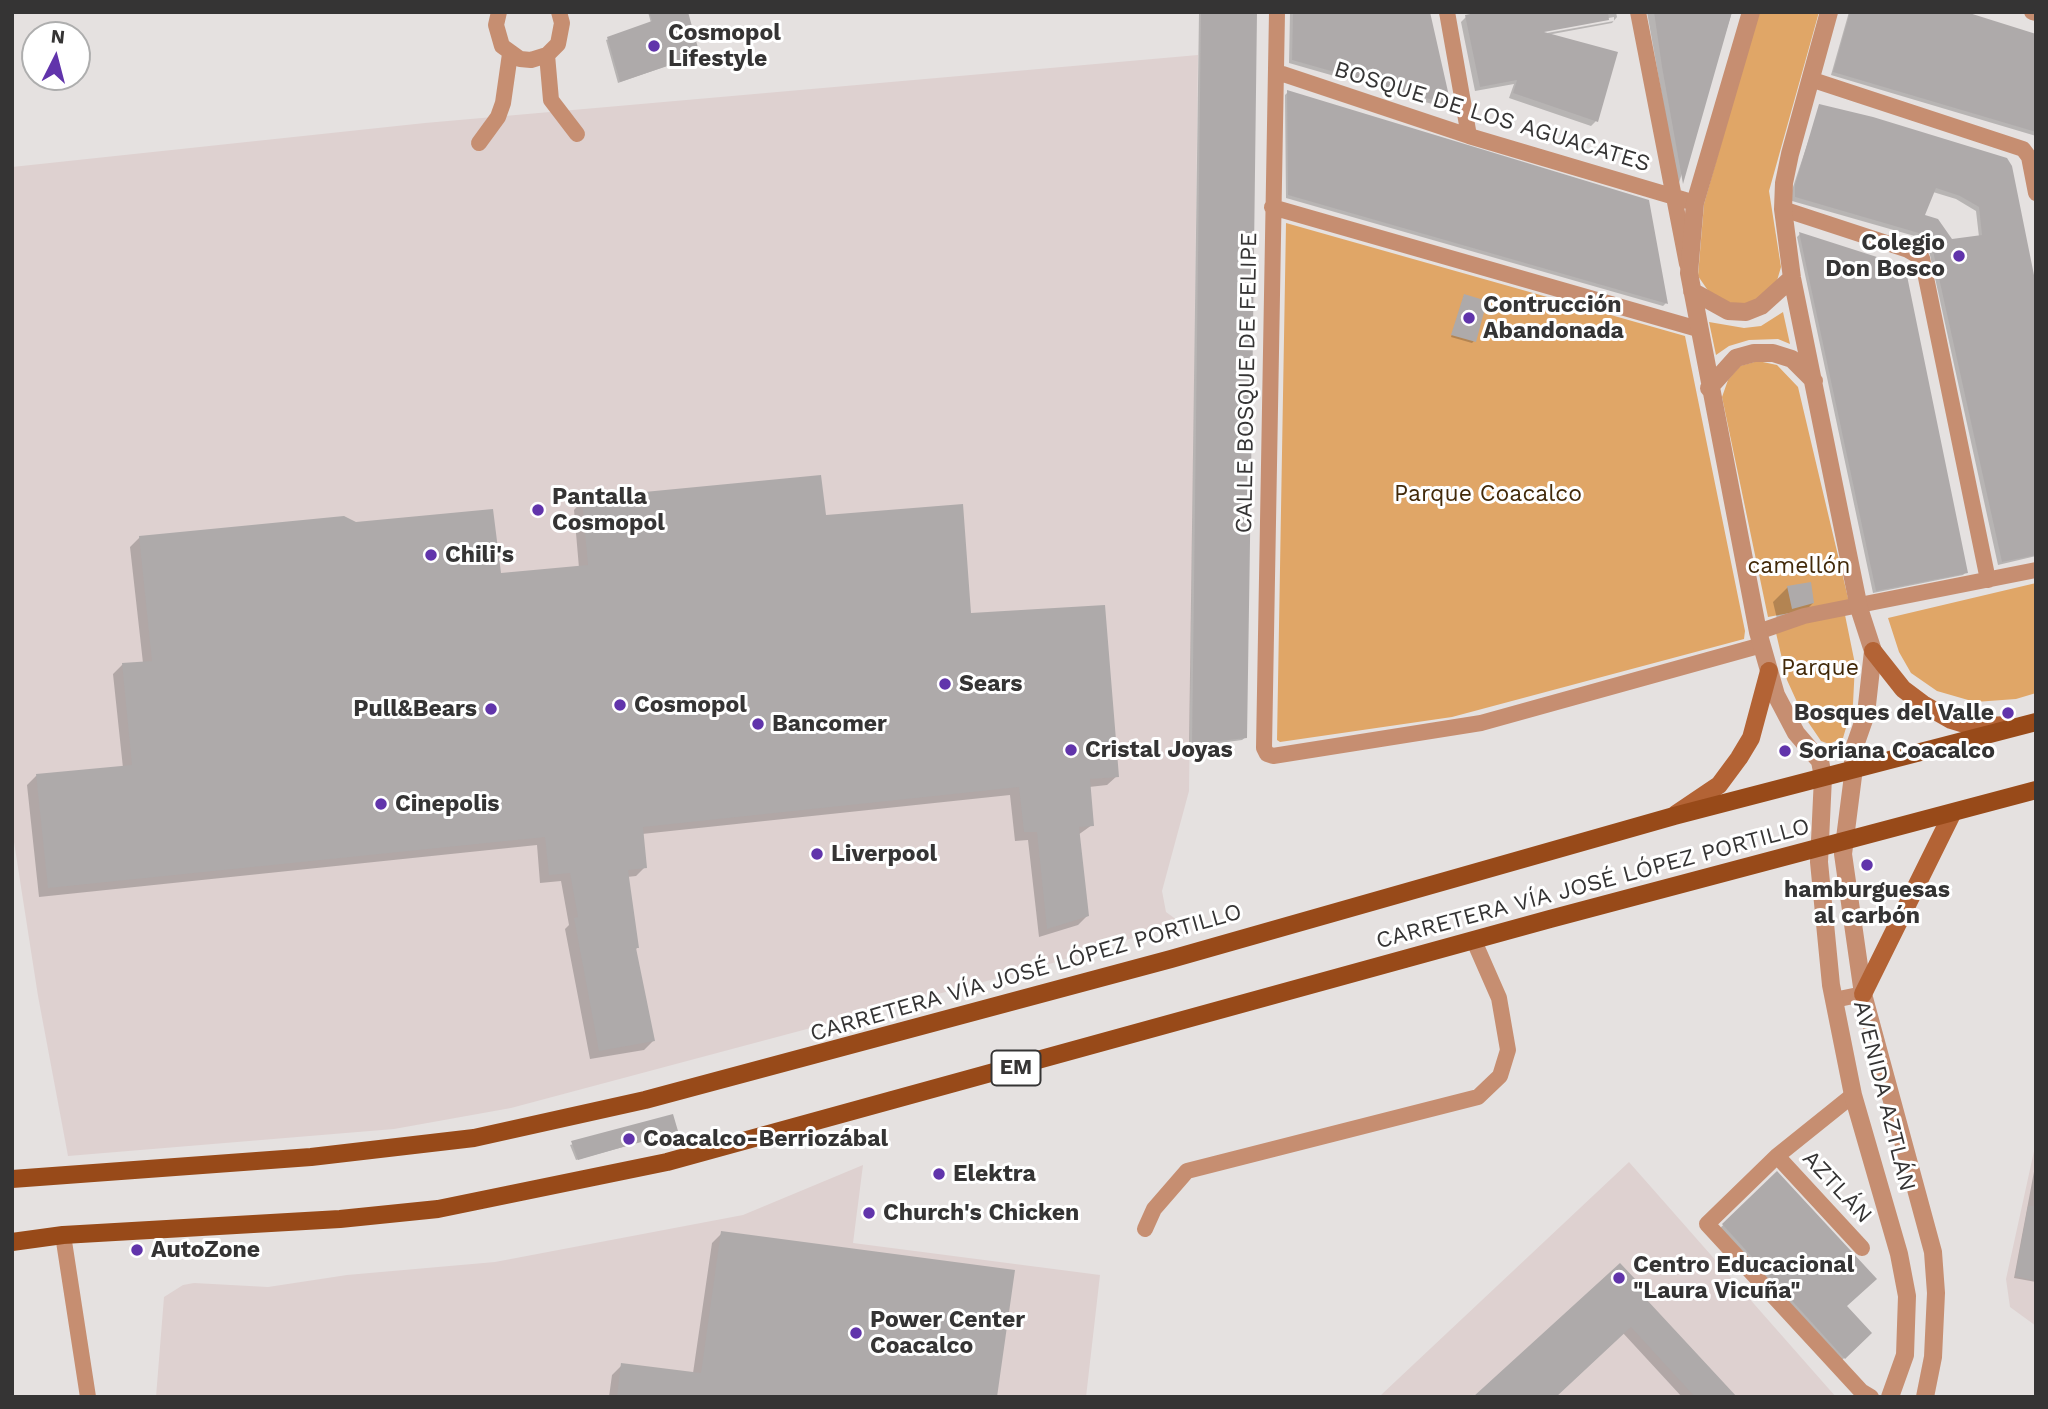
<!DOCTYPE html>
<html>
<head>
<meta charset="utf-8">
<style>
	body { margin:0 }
	#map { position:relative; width:2048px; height:1409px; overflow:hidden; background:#e5e1e0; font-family:"Work Sans",sans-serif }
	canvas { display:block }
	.frame { position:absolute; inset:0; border:14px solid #353434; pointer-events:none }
	.north { position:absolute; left:21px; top:21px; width:70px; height:70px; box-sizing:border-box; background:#fff; border:2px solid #aeaeae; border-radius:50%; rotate:6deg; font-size:19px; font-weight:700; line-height:28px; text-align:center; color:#353434 }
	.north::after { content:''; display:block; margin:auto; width:24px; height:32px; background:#6134ab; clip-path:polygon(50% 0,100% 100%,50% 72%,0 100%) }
</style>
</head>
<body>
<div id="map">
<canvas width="2048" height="1409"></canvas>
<div class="frame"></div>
<div class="north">N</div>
</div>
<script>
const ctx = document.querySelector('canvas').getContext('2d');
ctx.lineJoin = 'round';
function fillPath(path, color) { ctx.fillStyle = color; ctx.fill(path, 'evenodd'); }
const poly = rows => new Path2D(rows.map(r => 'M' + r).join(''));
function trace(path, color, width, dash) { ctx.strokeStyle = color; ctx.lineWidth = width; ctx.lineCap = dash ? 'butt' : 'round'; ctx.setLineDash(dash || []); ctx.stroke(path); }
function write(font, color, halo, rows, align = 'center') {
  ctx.font = font + ' "Work Sans",sans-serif'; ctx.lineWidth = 6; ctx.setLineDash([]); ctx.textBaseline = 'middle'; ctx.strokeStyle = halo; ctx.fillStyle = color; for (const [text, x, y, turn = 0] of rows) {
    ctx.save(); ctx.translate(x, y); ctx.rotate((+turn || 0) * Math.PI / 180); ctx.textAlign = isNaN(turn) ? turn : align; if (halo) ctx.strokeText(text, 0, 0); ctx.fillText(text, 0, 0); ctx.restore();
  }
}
fillPath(poly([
	[1198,55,1189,791,1162,891,1166,912,1181,923,1043,966,511,1108,394,1129,68,1156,38,996,12,829,12,167,425,123],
	[2036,1142,2036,1326,2010,1307,2006,1279],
	[1629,1162,1836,1397,1383,1397,1381,1395],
	[863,1165,853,1243,1100,1275,1086,1397,156,1397,164,1297,183,1285,194,1283,268,1287,347,1275,495,1262,743,1215]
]), '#ded1d0');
fillPath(poly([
	[1758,12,1819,12,1769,191,1781,267,1776,284,1763,298,1744,305,1725,302,1709,292,1698,276,1704,204],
	[1286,223,1685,336,1745,631,1744,639,1452,717,1280,742,1277,740],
	[1783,312,1790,344,1778,339,1749,340,1729,346,1716,355,1709,322,1744,328,1761,326],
	[1758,361,1777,365,1798,387,1849,602,1768,617,1722,397,1728,380,1740,366],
	[2036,583,2036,693,2016,699,1975,702,1937,691,1911,673,1899,652,1888,618],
	[1845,615,1855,664,1853,704,1843,738,1829,744,1821,741,1802,713,1787,680,1776,633,1801,622]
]), '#e0a667');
fillPath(poly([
	[648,12,686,12,698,55,618,83,606,40,651,23],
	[1199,12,1255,12,1246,737,1242,740,1189,747],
	[1290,12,1428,12,1449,105,1446,108,1289,63],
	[1491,12,1616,12,1617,17,1612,23,1547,35,1596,121,1591,126,1509,98,1514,84,1475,91,1461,22,1466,17],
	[1614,17,1614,21,1536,35,1535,32],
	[1647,12,1732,12,1678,186],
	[1849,12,1958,12,2036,35,2036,136,1831,75],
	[1288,92,1647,202,1666,303,1663,306,1286,198,1285,95],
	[1820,106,2006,159,2036,289,2036,556,1998,565,1928,246,1918,237,1792,201,1792,190],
	[1933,192,1956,199,1976,211,1979,237,1952,241,1922,216],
	[1800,234,1966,572,1963,575,1873,593,1797,237],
	[1464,296,1474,341,1472,343,1451,337],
	[583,500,825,517,970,615,1117,776,1107,785,1089,787,1092,825,1078,835,1087,916,1078,925,1039,937,1028,840,1015,841,1010,795,642,834,645,867,636,876,627,877,638,947,635,950,653,1041,644,1050,590,1059,565,929,569,925,561,881,540,883,537,845,39,897,27,785,36,776,123,768,113,674,122,665,143,663,130,547,140,537,355,524,500,575,579,568,574,510],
	[1788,587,1813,603,1798,618,1778,623,1773,602],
	[672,1116,674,1133,576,1160,570,1145],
	[2036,1161,2036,1282,2014,1278],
	[1777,1174,1845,1306,1870,1333,1841,1361,1719,1229],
	[722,1233,996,1397,609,1397,612,1375,622,1365,693,1373,712,1243],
	[1644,1300,1734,1397,1682,1397,1623,1333]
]), '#0003');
fillPath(poly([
	[649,12,688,12,700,55,620,82,607,37,652,21],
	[1201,12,1257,12,1252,410,1247,738,1192,744],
	[1293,12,1430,12,1451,105,1292,60],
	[1481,12,1608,12,1609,20,1544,32,1618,52,1598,122,1513,93,1517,80,1480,87,1465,15],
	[1654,12,1732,12,1683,184,1662,67],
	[1850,12,1966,12,2036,34,2036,132,1833,72],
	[1287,90,1649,200,1668,304,1288,195],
	[1819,104,1873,117,2007,158,2012,166,2036,285,2036,555,2002,562,1931,242,1922,234,1795,197,1795,185],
	[1936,188,1960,196,1979,207,1982,235,1952,239,1938,219,1925,215],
	[1799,232,1905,266,1968,573,1876,591],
	[1464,294,1487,301,1476,342,1451,335],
	[821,475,826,515,963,504,971,613,1105,605,1119,777,1090,779,1094,826,1079,827,1089,916,1047,929,1037,832,1024,832,1019,787,643,827,647,868,628,870,639,948,636,948,655,1041,599,1051,574,918,578,917,570,873,549,875,545,837,48,888,36,774,132,765,122,663,152,661,139,536,344,516,356,522,493,509,501,573,588,565,582,498],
	[1811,582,1814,603,1792,609,1787,586],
	[673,1114,678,1131,578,1160,571,1141],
	[1777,1171,1877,1279,1847,1306,1872,1333,1845,1359,1722,1224],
	[2028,1206,2036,1206,2036,1281,2015,1276],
	[721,1231,1015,1270,997,1397,617,1397,621,1363,701,1373],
	[1620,1263,1651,1296,1647,1300,1737,1397,1695,1397,1631,1327,1556,1397,1473,1397]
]), '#aeaaaa');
trace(poly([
	[499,12,496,25,502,46,520,59,531,60,547,55,558,44,562,23,559,12],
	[1277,12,1264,748,1267,754,1273,756,1481,723,1762,645],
	[1447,12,1469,136],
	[1638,12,1687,264],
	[2032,12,2036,13],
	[547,55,551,100,577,134],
	[1277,72,1469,136,1695,203],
	[1810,79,2023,149,2029,157,2036,193],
	[479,143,498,117,503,103,510,54],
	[1272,207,1698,329],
	[1783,209,1908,250,1922,258,1988,580],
	[1758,632,1804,616,2036,570],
	[1834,1000,1863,994],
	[1853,1095,1777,1156,1707,1224,1861,1391,1871,1397],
	[1777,1156,1862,1248],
	[1145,1229,1154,1209,1187,1171,1478,1097,1500,1076,1508,1050,1499,998,1474,941],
	[63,1235,88,1397]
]), '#c68e71', 16);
trace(poly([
	[1751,12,1695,203,1689,273,1758,632,1776,695,1796,733,1820,761,1823,777,1819,862,1831,985,1853,1095,1899,1254,1907,1296,1905,1355,1890,1397],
	[1829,12,1790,154,1784,183,1783,209,1792,278,1859,608,1873,651,1866,714,1852,754,1854,768,1843,854,1863,994,1933,1252,1936,1293,1933,1357,1925,1397],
	[1692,291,1728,311,1746,312,1761,306,1792,278],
	[1709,388,1736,358,1754,353,1773,353,1792,359,1814,381]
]), '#c68e71', 18);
trace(poly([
	[1873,651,1903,689,1923,704,1951,720,1974,727,2006,725],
	[1676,814,1719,785,1739,758,1751,738,1769,671],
	[1863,994,1952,814]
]), '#b36335', 18);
trace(poly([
	[12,1179,311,1157,474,1138,645,1100,1171,959,1674,816,2036,722],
	[12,1242,63,1235,340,1219,438,1209,667,1162,1550,919,2036,790]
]), '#984a19', 18);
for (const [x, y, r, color] of [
	[654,46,7,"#6134ab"],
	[1959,256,7,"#6134ab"],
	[1469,318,7,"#6134ab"],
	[538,510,7,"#6134ab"],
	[431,555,7,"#6134ab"],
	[945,684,7,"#6134ab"],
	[620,705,7,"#6134ab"],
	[491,709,7,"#6134ab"],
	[2008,713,7,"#6134ab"],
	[758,724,7,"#6134ab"],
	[1071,750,7,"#6134ab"],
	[1785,751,7,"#6134ab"],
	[381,804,7,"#6134ab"],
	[817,854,7,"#6134ab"],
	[1867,865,7,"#6134ab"],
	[629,1139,7,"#6134ab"],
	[939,1174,7,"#6134ab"],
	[869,1213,7,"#6134ab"],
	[137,1250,7,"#6134ab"],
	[1619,1278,7,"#6134ab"],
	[856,1333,7,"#6134ab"]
]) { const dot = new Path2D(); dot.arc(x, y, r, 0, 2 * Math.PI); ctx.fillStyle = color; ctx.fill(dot); trace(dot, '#fff', 2.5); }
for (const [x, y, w] of [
	[1016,1068,49]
]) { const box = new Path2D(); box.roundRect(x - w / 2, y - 17.5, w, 35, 5); ctx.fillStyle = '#fff'; ctx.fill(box); trace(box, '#353434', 2); }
write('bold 21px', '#353434', null, [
	["EM",1016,1068]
]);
write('bold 23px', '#353434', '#fff', [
	["Cosmopol",668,33],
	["Lifestyle",668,59],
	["Colegio",1945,243,"right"],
	["Don Bosco",1945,269,"right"],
	["Contrucción",1483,305],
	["Abandonada",1483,331],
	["Pantalla",552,497],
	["Cosmopol",552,523],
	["Chili's",445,555],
	["Sears",959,684],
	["Cosmopol",634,705],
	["Pull&Bears",477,709,"right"],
	["Bosques del Valle",1994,713,"right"],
	["Bancomer",772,724],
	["Cristal Joyas",1085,750],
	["Soriana Coacalco",1799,751],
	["Cinepolis",395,804],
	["Liverpool",831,854],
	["hamburguesas",1867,890,"center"],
	["al carbón",1867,916,"center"],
	["Coacalco-Berriozábal",643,1139],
	["Elektra",953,1174],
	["Church's Chicken",883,1213],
	["AutoZone",151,1250],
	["Centro Educacional",1633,1265],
	["\"Laura Vicuña\"",1633,1291],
	["Power Center",870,1320],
	["Coacalco",870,1346]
], 'left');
write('23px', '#353434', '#fff', [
	["BOSQUE DE LOS AGUACATES",1492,117,17],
	["CALLE BOSQUE DE FELIPE",1247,383,-89],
	["CARRETERA VÍA JOSÉ LÓPEZ PORTILLO",1593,884,-15],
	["CARRETERA VÍA JOSÉ LÓPEZ PORTILLO",1026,973,-16],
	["AVENIDA AZTLÁN",1884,1096,76],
	["AZTLÁN",1837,1187,47]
]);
write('23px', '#422909', '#fff', [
	["Parque Coacalco",1488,494],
	["camellón",1799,566],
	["Parque",1820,668]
]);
</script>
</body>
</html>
